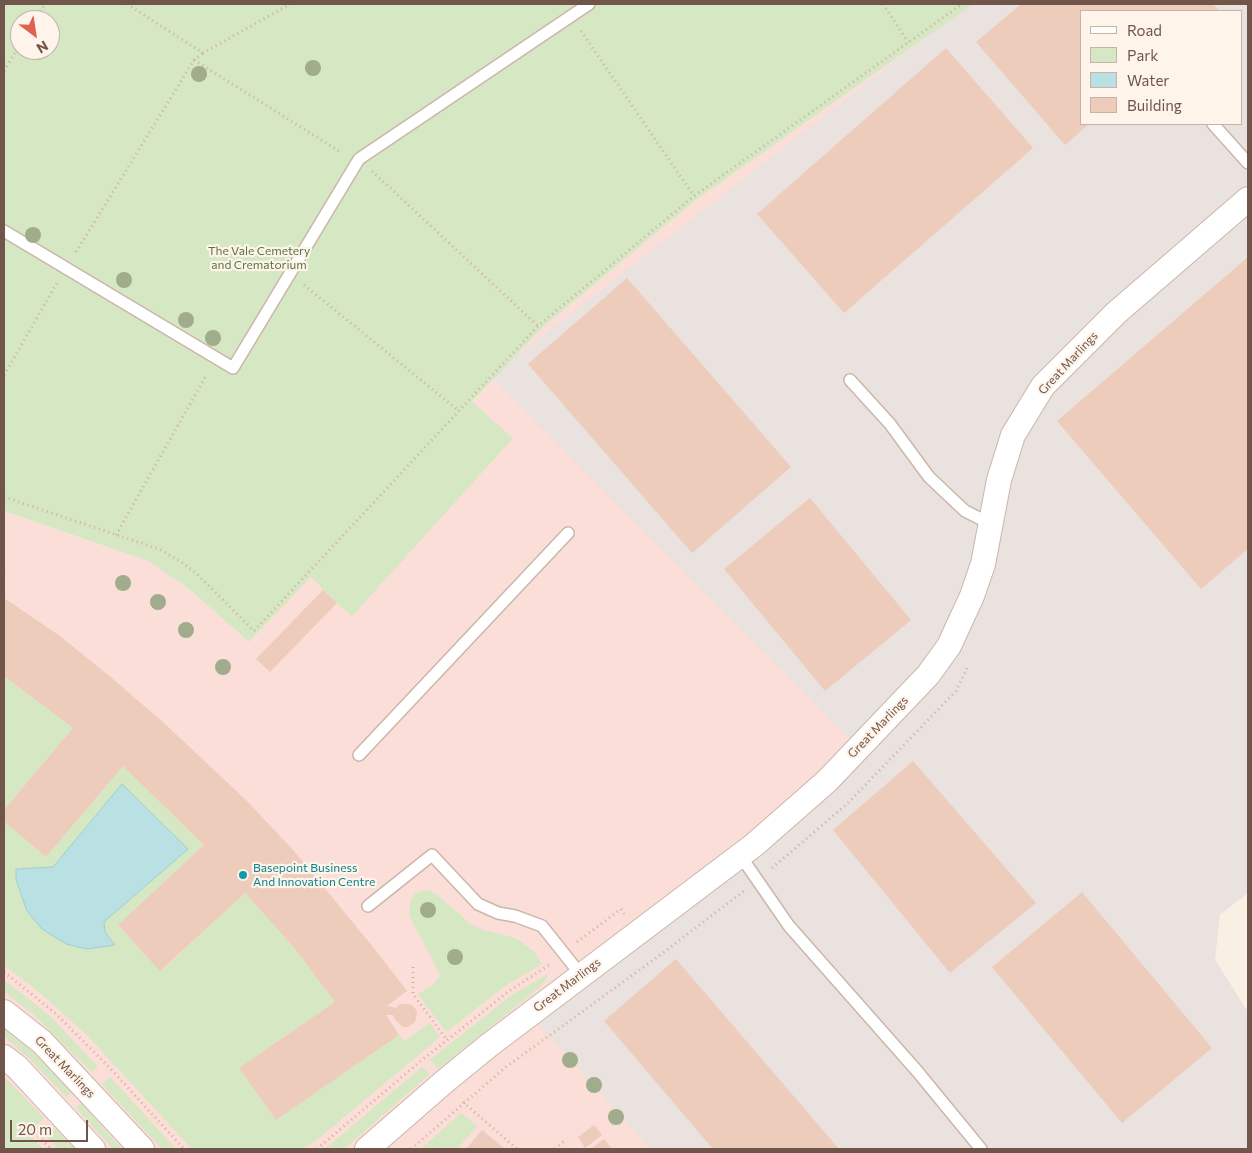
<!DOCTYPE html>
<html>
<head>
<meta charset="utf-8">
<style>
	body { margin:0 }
	#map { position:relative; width:1252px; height:1153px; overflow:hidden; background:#faefe3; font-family:Commissioner,sans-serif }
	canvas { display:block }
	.frame { position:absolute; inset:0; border:5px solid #71554b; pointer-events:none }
	.legend { position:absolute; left:1080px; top:10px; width:162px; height:115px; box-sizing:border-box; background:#fef4e9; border:1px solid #c6b4aa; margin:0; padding:6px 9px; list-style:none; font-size:15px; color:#71554b }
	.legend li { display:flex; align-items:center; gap:10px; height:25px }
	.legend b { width:25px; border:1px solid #c6b4aa }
	.north { position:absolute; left:10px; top:10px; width:50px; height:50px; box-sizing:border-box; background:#fef4e9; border:1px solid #c6b4aa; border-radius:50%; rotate:149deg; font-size:14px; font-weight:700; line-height:20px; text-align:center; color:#71554b }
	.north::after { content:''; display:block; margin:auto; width:18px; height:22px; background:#dd6250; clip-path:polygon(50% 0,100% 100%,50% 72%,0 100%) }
	.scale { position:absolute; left:10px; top:1120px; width:78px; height:22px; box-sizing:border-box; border:2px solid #71554b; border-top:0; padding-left:6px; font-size:15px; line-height:18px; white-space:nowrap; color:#71554b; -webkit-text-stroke:4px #fef4e9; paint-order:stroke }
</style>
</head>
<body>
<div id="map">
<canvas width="1252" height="1153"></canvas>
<div class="frame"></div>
<ul class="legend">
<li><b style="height:6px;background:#fff"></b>Road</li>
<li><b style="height:14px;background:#d5e7c3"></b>Park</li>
<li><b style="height:14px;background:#b9e0e2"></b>Water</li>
<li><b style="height:14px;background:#eeccbc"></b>Building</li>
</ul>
<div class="north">N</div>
<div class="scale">20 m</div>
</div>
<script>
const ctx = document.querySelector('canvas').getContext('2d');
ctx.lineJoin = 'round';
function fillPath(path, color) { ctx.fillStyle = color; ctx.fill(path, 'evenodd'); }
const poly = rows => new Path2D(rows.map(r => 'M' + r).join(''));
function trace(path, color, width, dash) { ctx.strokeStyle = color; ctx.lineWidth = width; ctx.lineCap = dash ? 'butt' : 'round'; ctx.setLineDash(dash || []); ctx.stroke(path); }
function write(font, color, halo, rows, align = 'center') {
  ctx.font = font + ' Commissioner,sans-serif'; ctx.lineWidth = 4.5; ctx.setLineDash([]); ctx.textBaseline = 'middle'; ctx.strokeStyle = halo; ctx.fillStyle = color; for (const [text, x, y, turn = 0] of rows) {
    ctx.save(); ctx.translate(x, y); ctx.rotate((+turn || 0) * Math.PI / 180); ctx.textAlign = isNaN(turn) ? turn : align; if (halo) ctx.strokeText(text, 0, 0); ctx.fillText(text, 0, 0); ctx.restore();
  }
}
fillPath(poly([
	[973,4,1248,4,1248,893,1208,924,1215,960,1248,1012,1248,1149,4,1149,4,511,148,561,189,589,249,642,542,328,696,200],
	[1081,11,1241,11,1241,124,1081,124]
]), '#faded7');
fillPath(poly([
	[968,4,1248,4,1248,893,1220,914,1215,960,1248,1012,1248,1149,651,1149,529,1014,858,748,491,376],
	[1081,11,1241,11,1241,124,1081,124]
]), '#eae2de');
fillPath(poly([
	[4,4,973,4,696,200,542,328,472,402,513,438,352,616,337,603,311,577,249,642,189,589,148,561,4,511],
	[20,20,50,20,50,50,20,50],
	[4,676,73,728,4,810],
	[123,766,204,845,118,926,161,971,245,893,293,946,335,1002,239,1068,276,1120,399,1035,404,1041,430,1023,440,1037,318,1139,303,1149,194,1149,191,1148,88,1036,37,990,4,965,4,821,46,857],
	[188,849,104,922,105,932,16,870,53,867],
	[429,890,436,894,472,925,484,930,512,937,520,941,534,952,542,964,505,986,446,1032,418,994,433,985,439,978,440,974,410,917,409,911,411,900,415,894,421,891],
	[548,974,547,978,539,988,438,1069,430,1060,512,995],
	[4,980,50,1016,98,1067,92,1072,32,1013,4,992],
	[4,1028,35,1054,71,1092,66,1097,30,1059,4,1036],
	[422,1067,430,1074,344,1149,325,1149],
	[4,1077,44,1118,28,1133,43,1149,4,1149],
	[110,1077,176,1149,162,1149,102,1084],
	[81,1103,122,1149,113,1149,76,1108],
	[461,1113,477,1126,457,1149,421,1149],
	[56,1129,74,1149,58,1149,47,1137]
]), '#d5e7c3');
const water = poly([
	[122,784,188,849,104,922,105,932,115,945,87,949,66,944,42,929,27,911,16,880,16,869,53,867,122,784]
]);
fillPath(water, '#b9e0e2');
trace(water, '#a0d0d3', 1);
fillPath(poly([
	[1021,4,1213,4,1220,11,1081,11,1081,124,1089,124,1065,145,976,42],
	[946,48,1033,148,844,313,757,214],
	[1248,257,1248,549,1201,589,1057,421],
	[627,278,791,467,692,553,528,364],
	[810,498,911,620,825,691,724,569],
	[323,590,337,603,270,672,256,659],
	[4,598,60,636,113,679,165,724,247,801,294,851,373,947,407,991,387,1006,396,1008,400,1004,410,1004,415,1008,417,1013,415,1022,408,1027,403,1027,395,1020,393,1015,386,1015,399,1035,276,1120,239,1068,335,1002,293,946,245,893,160,971,118,925,204,845,123,766,46,857,4,821,4,810,73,728,4,676],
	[913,761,1036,903,950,973,833,830],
	[1082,892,1212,1048,1122,1123,992,967],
	[676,959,839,1149,713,1149,604,1021],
	[594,1125,602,1135,585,1148,578,1137],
	[482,1130,505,1149,466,1149],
	[604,1139,612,1149,593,1149,592,1148]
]), '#eeccbc');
const lane = poly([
	[1213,124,1248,163],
	[4,231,233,368,359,159,589,4],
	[850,380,890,424,929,477,965,511,991,524],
	[359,755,568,533],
	[740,855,789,926,917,1071,981,1149],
	[368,906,432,855,478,904,498,913,515,916,542,926,581,975]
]);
const street = poly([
	[4,1012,42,1042,142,1149],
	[4,1057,17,1067,93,1149],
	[367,1149,444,1082,488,1046,754,845,827,781,928,675,949,646,972,596,983,564,999,480,1013,435,1043,386,1116,313,1248,199]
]);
trace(lane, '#cbb6aa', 14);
trace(street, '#cbb6aa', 26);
trace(poly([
	[127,4,203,53,290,4],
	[883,4,908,42],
	[35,20,45,4],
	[581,31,694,196],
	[194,60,342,153],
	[4,71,20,44],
	[372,171,538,326],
	[76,252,194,60,203,53],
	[304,285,459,411],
	[4,375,57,283],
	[4,497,159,549,181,562,196,573,254,631,538,326,694,196,962,4],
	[116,535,207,374],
	[4,573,6,570],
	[772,868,847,804,956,691,967,668],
	[577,942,621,909,624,914],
	[413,967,413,994,447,1040],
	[4,972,55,1013,110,1068,184,1149],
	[463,1102,517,1149],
	[43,1129,37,1135,51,1149],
	[317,1149,422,1060,509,991,549,965],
	[411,1149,506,1067,656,958,744,891],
	[555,1149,564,1141]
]), '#d2afa0', 3, [1, 4]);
trace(lane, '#fff', 11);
trace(street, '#fff', 24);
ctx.fillStyle = '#a0ac8b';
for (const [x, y] of [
	[313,68],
	[199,74],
	[33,235],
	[124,280],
	[186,320],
	[213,338],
	[123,583],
	[158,602],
	[186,630],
	[223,667],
	[428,910],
	[455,957],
	[570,1060],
	[594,1085],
	[616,1117]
]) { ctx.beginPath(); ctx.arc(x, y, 8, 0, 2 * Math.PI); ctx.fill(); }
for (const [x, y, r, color] of [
	[243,875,5,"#0f9aa8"]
]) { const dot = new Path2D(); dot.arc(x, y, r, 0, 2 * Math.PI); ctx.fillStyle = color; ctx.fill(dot); trace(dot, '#fef4e9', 2); }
write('12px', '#577643', '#fef4e9', [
	["The Vale Cemetery",259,251],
	["and Crematorium",259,265]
]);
write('12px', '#71554b', '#fef4e9', [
	["Great Marlings",1068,363,-47],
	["Great Marlings",878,727,-46],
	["Great Marlings",567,985,-37],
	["Great Marlings",65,1067,46]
]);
write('12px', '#0d838f', '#fef4e9', [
	["Basepoint Business",253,868],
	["And Innovation Centre",253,882]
], 'left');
</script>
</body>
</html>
